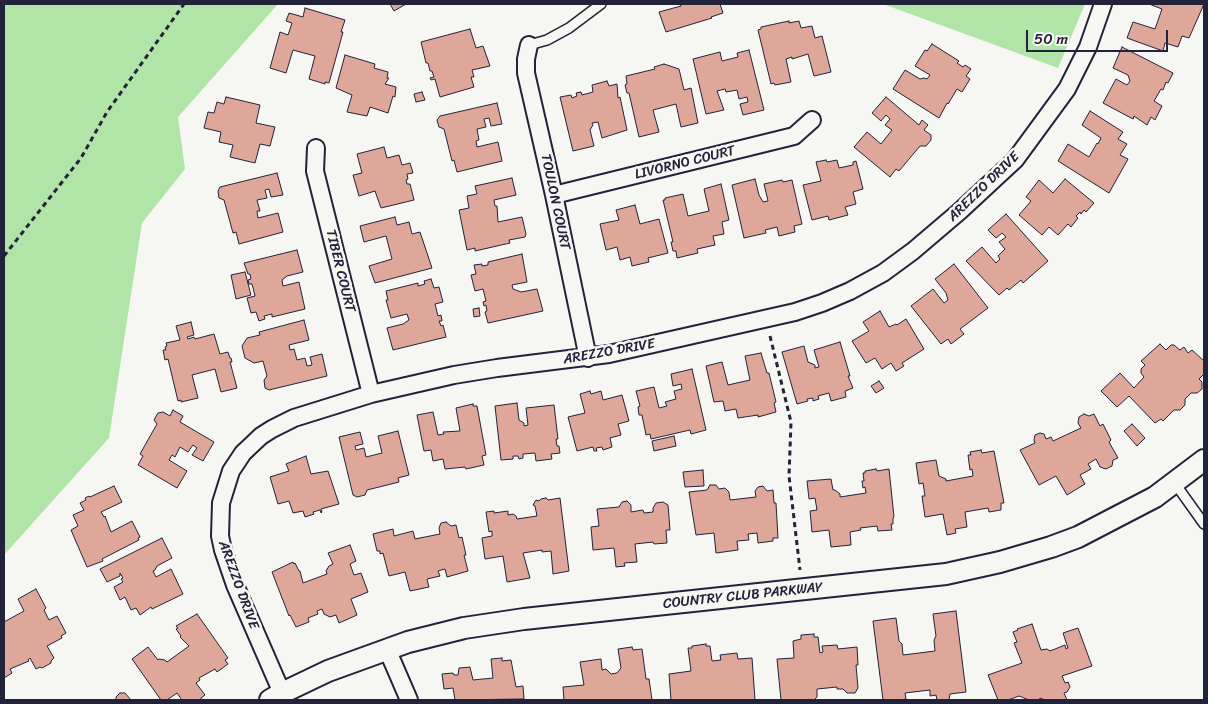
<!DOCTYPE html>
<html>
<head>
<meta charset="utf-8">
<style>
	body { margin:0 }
	#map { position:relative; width:1208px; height:704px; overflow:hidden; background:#f6f6f2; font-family:Sriracha,sans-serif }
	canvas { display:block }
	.frame { position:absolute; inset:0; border:5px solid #22223b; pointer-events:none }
	.scale { position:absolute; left:1026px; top:30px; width:142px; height:22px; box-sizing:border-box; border:2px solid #22223b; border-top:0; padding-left:6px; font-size:15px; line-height:18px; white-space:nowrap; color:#22223b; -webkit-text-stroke:4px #f6f6f2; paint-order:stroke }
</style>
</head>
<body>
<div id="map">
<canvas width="1208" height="704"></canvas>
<div class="frame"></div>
<div class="scale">50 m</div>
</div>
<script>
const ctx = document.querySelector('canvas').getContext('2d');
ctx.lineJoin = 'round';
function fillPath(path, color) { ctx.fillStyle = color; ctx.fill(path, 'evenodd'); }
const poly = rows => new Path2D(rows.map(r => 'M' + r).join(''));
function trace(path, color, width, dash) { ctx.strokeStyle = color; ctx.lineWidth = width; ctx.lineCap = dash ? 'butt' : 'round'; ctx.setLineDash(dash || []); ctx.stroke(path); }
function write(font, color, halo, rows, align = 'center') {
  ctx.font = font + ' Sriracha,sans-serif'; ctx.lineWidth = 5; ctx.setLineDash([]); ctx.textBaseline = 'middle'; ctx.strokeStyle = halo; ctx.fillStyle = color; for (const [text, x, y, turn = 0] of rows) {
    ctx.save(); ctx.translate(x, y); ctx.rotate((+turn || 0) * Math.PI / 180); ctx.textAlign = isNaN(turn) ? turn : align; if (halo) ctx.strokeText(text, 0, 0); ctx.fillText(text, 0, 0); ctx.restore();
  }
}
fillPath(poly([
	[4,4,278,4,178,117,185,169,142,223,109,438,4,555],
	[883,4,1085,4,1058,68]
]), '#b0e5a7');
const building = poly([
	[390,4,406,4,394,11,390,4],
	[680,4,720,4,723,13,711,17,712,18,666,32,659,12,681,6,680,4],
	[1149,4,1204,4,1189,38,1182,36,1178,47,1165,43,1163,51,1127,38,1133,22,1155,29,1162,9,1149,4],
	[305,8,345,20,341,32,343,32,329,83,325,82,325,84,309,79,315,56,293,50,286,73,270,68,280,32,288,35,292,23,286,21,289,13,303,17,305,8],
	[789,21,789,23,799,21,801,28,812,26,815,38,822,36,831,72,814,76,808,54,792,59,792,57,786,59,791,82,775,85,774,83,771,84,758,30,761,29,761,27,789,21],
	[470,29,476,48,483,46,490,66,472,70,474,77,471,77,474,87,440,97,435,79,431,80,430,78,434,77,432,71,430,71,428,63,426,63,421,42,470,29],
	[932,44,959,61,957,63,963,67,965,65,971,69,966,76,970,79,962,92,957,89,948,104,947,103,939,118,893,89,905,70,920,79,924,78,927,79,930,75,915,66,925,50,927,51,932,44],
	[1122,47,1173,73,1168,83,1166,82,1163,90,1161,89,1154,101,1162,106,1155,120,1151,117,1147,125,1134,116,1133,119,1103,103,1116,79,1127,85,1130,81,1128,75,1113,68,1122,47],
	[749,50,764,110,743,115,740,104,748,102,747,97,739,99,737,90,726,92,725,89,717,91,724,110,706,114,693,59,720,52,722,61,738,57,737,53,749,50],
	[345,55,375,64,374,68,388,72,387,78,389,78,385,84,396,87,395,97,393,96,388,113,370,107,367,116,347,112,352,95,336,88,345,55],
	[664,64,679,69,684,90,691,88,698,123,681,127,676,104,653,110,659,132,639,137,629,93,627,93,625,85,627,84,626,76,655,69,654,67,664,64],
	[607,81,609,86,617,84,618,98,620,97,627,130,602,138,598,122,592,123,593,125,590,130,594,146,573,151,560,97,571,95,572,98,577,96,576,93,581,92,582,95,593,92,592,85,607,81],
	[422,92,425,100,416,102,414,94,422,92],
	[226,97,260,105,256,123,275,127,270,146,260,144,255,163,230,157,233,145,219,142,221,132,204,128,208,112,214,113,217,102,224,104,226,97],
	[886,97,919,125,922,120,928,125,924,130,931,135,931,140,926,146,920,146,899,171,896,169,890,177,854,147,867,132,881,144,892,130,885,125,890,119,886,115,881,121,872,113,886,97],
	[497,103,502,124,491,126,489,118,484,119,486,127,477,129,479,140,476,141,477,147,498,142,502,161,457,172,454,160,452,161,444,129,439,127,437,120,440,116,497,103],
	[1090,111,1123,132,1118,139,1127,144,1120,155,1128,159,1109,193,1058,161,1068,144,1089,157,1097,143,1098,144,1101,138,1082,125,1090,111],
	[384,147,387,158,399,155,402,165,410,163,413,173,407,174,408,179,406,180,407,184,410,184,414,200,381,208,375,191,359,196,353,175,362,173,357,154,384,147],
	[826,160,827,162,837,160,839,168,853,165,853,162,856,161,863,189,853,192,856,204,845,207,848,215,829,220,828,216,812,220,803,185,821,181,816,162,826,160],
	[277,173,283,195,271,197,269,189,265,190,267,198,257,200,260,211,257,211,258,218,278,213,283,232,239,244,236,232,233,233,224,200,219,198,218,191,220,187,277,173],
	[512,178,516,195,494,200,495,206,497,206,498,222,522,217,526,234,525,237,509,240,510,243,475,251,475,248,467,250,459,210,469,208,467,196,477,194,475,186,512,178],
	[755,179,759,195,763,202,768,201,764,184,782,180,783,182,792,180,802,224,794,226,795,232,779,236,777,227,765,230,766,233,744,238,732,185,755,179],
	[1065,179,1094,203,1086,212,1084,210,1081,214,1080,212,1076,216,1078,218,1071,227,1068,224,1058,235,1049,227,1042,235,1019,215,1031,201,1026,197,1039,180,1053,193,1065,179],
	[721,184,729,220,722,222,724,234,713,236,715,245,697,249,698,253,677,258,676,251,673,251,671,242,673,242,663,200,665,200,665,198,683,194,688,216,709,211,704,189,721,184],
	[635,205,640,224,659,219,668,253,648,258,649,262,632,266,630,257,620,260,617,247,606,250,600,224,619,220,616,210,635,205],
	[1006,214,1048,261,1023,283,1021,280,1009,290,1007,288,999,295,966,261,982,247,996,263,1000,259,998,256,1005,249,999,242,1006,237,1002,233,996,238,988,230,1006,214],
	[395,217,397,225,409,222,412,234,420,232,432,268,375,283,369,266,392,259,386,236,364,242,360,226,395,217],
	[297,250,303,272,287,276,282,280,283,286,299,282,305,309,272,317,272,314,264,316,265,319,259,321,256,312,251,313,247,298,255,296,252,284,249,284,248,280,251,279,250,274,248,274,244,263,297,250],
	[522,254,527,282,512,285,513,289,521,292,537,289,543,311,488,323,485,312,487,311,486,305,484,306,483,302,486,301,483,289,475,291,471,275,476,274,474,265,482,264,482,266,488,265,488,262,522,254],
	[954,264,988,308,960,329,964,334,951,344,948,339,941,344,911,306,933,289,944,303,948,300,946,293,935,279,954,264],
	[245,272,251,295,236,299,231,275,245,272],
	[431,279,434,288,439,287,443,302,435,304,438,316,441,315,442,321,439,321,441,326,443,325,446,337,393,350,387,328,403,324,409,320,407,314,391,318,386,300,388,300,386,291,418,283,418,286,425,284,424,281,431,279],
	[479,308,480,316,474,317,473,309,479,308],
	[880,311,889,327,896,324,897,325,906,319,924,349,902,363,904,366,896,371,891,363,882,369,875,358,866,363,852,341,869,331,863,322,880,311],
	[304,320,309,340,289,345,290,350,294,349,297,360,305,358,307,366,312,365,310,357,322,354,327,376,269,390,265,388,264,380,267,376,263,361,254,363,245,358,242,346,247,338,260,335,259,332,304,320],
	[191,322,194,335,187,337,188,339,194,337,195,339,214,334,220,354,228,352,230,358,231,358,232,362,230,362,237,388,221,392,215,369,192,375,198,398,181,402,181,400,178,401,168,359,165,360,163,350,166,350,165,347,167,346,166,343,180,340,176,326,191,322],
	[840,342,850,376,848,376,853,388,845,391,846,397,831,401,829,393,818,396,819,399,813,401,813,398,807,399,808,401,797,404,782,352,804,346,808,362,815,365,815,368,819,367,814,350,840,342],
	[1160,344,1166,350,1171,345,1174,345,1180,350,1184,347,1188,353,1192,350,1204,361,1204,374,1199,379,1202,382,1202,389,1197,393,1191,393,1185,399,1185,405,1180,410,1174,410,1163,421,1161,419,1155,423,1129,396,1117,407,1101,391,1120,373,1134,388,1144,377,1141,373,1141,369,1145,365,1141,361,1160,344],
	[761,353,767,373,769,373,776,402,774,403,776,412,758,417,758,415,738,418,736,409,725,411,723,401,714,402,706,366,722,362,728,385,750,380,745,356,761,353],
	[692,369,706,430,691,434,690,430,651,439,650,434,646,435,642,415,639,415,638,407,640,406,636,391,654,387,659,408,667,406,665,402,676,399,674,391,682,389,681,384,673,386,671,374,692,369],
	[879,381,884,388,876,393,871,386,879,381],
	[590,391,591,394,601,391,603,400,622,395,629,421,618,424,621,435,610,438,612,447,603,450,602,447,596,448,597,451,594,451,593,447,577,451,568,417,585,413,580,394,590,391],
	[517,403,519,420,524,423,524,426,528,425,526,408,554,405,558,439,556,439,557,446,559,446,560,453,551,454,552,459,536,461,535,453,523,454,523,458,519,459,518,456,513,456,513,459,501,460,495,406,517,403],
	[473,404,473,406,477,406,486,455,482,456,484,465,466,469,465,467,445,469,443,459,433,461,431,450,424,451,417,415,433,412,438,435,444,434,443,432,460,431,456,408,473,404],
	[173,410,183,416,180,422,214,442,203,461,192,455,197,448,193,445,188,452,180,447,175,457,172,455,169,460,187,471,177,488,138,465,143,456,140,454,157,424,154,420,158,413,163,412,170,416,173,410],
	[1084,414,1089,416,1094,414,1100,426,1103,424,1111,440,1109,442,1118,458,1113,460,1112,466,1106,469,1100,467,1096,459,1088,464,1091,469,1080,475,1085,484,1067,495,1056,476,1039,485,1020,450,1035,443,1034,440,1035,435,1040,433,1044,434,1046,439,1051,437,1053,441,1081,428,1078,423,1079,417,1084,414],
	[1132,424,1145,438,1137,446,1124,431,1132,424],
	[398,431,409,475,398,478,399,482,367,490,365,495,357,497,353,495,339,437,360,432,363,444,355,446,356,450,364,448,366,457,382,453,378,436,398,431],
	[674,436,676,446,654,451,652,441,674,436],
	[981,450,982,453,994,451,1004,503,1001,503,1001,510,989,512,988,508,965,512,967,527,955,529,956,533,947,535,943,514,925,517,922,496,925,496,923,483,919,484,916,463,936,460,939,476,946,479,946,481,973,476,972,469,970,470,968,455,971,455,970,452,981,450],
	[306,456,311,474,328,471,339,504,321,509,322,512,321,513,320,510,313,512,314,514,305,517,303,511,293,513,289,501,278,504,270,477,289,471,286,464,306,456],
	[876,469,877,471,889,469,894,517,893,518,893,524,891,524,892,530,878,531,877,526,860,528,861,530,850,532,851,545,831,547,829,530,812,532,810,511,817,510,815,498,809,499,807,481,831,479,833,490,835,490,840,494,840,497,866,493,865,487,863,488,862,481,864,481,863,473,865,473,865,471,876,469],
	[703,470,704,486,685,487,683,472,703,470],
	[710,485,716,485,719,489,725,488,729,492,730,500,756,497,755,491,758,487,763,486,767,491,773,490,774,503,776,503,778,538,773,538,773,541,758,543,757,533,748,534,749,540,737,541,738,550,716,553,714,533,696,535,689,492,707,490,710,485],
	[114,486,122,502,101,512,104,517,105,516,111,532,132,521,140,537,138,538,139,540,102,559,103,561,87,567,71,530,78,526,73,515,84,510,80,503,86,500,85,498,89,496,90,497,114,486],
	[546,498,548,500,560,498,569,571,553,574,551,551,542,552,542,550,523,553,530,578,507,582,503,556,485,559,482,538,492,536,492,531,489,532,486,512,494,511,494,513,508,511,508,515,513,514,516,516,517,519,537,516,535,506,533,505,536,500,539,501,541,499,546,498],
	[627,501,631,505,631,512,643,510,644,513,653,512,653,508,656,503,663,502,668,505,670,530,666,530,667,543,654,544,653,542,635,544,637,562,624,563,625,566,616,567,614,548,593,550,591,527,599,526,597,509,619,507,622,502,627,501],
	[446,522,451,526,456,525,459,538,462,537,466,555,464,555,468,571,447,577,445,569,438,571,440,576,427,579,429,587,410,591,405,572,389,576,383,553,380,554,380,551,377,551,373,534,393,529,394,536,413,531,415,539,440,534,439,528,441,523,446,522],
	[162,538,172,558,157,566,155,570,153,571,156,577,171,569,183,594,152,609,151,607,140,615,136,608,131,610,125,597,120,600,114,587,123,582,121,579,123,578,120,573,120,576,107,582,100,569,162,538],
	[350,545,356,561,350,564,354,575,361,573,368,592,351,599,357,615,339,623,336,615,330,617,324,614,322,609,317,611,318,614,308,618,309,622,296,627,290,615,289,616,272,572,293,562,294,564,295,563,299,571,300,571,303,583,327,574,326,571,329,566,333,564,328,553,350,545],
	[36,589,46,608,44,610,49,620,57,616,66,633,61,636,62,638,47,646,54,658,51,661,51,663,42,668,40,667,36,669,30,658,28,660,29,661,10,669,12,673,4,678,4,622,24,611,18,599,36,589],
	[956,611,966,692,950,694,949,700,937,700,936,695,930,696,930,690,905,693,906,699,900,700,883,700,873,621,896,618,899,641,902,644,903,655,935,651,934,640,936,636,933,614,956,611],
	[197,614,228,658,225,660,228,664,217,672,215,669,199,678,200,680,196,683,205,695,201,698,201,700,182,700,177,693,167,700,161,700,132,659,148,647,158,660,159,659,165,660,167,662,189,646,180,637,181,636,176,629,178,628,176,626,197,614],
	[1032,624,1041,650,1047,649,1050,651,1065,645,1066,649,1068,648,1063,633,1078,628,1092,666,1062,676,1065,683,1068,682,1070,687,1067,692,1064,693,1067,700,1045,700,1040,698,1039,700,1029,700,1019,696,1008,700,998,700,988,675,1022,663,1014,643,1017,642,1013,632,1018,630,1017,629,1032,624],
	[814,634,814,637,818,637,820,653,823,652,822,646,837,645,838,649,857,647,858,665,856,665,858,688,855,693,847,693,843,689,837,689,837,687,817,689,817,697,814,700,781,700,777,659,794,658,793,641,801,639,801,635,814,634],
	[706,644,706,646,710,646,712,661,721,660,720,655,737,653,738,659,752,658,755,700,671,700,669,674,691,671,688,648,692,648,692,646,706,644],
	[632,647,633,650,642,649,646,679,649,679,652,700,564,700,563,687,584,685,580,662,601,659,602,670,606,669,611,674,617,673,621,668,618,649,632,647],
	[502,658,502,661,511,660,516,687,523,686,524,699,455,700,453,688,444,689,442,674,453,673,454,675,458,675,459,668,470,667,473,680,493,678,491,659,502,658],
	[120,693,125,693,131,700,116,700,116,697,120,693]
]);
fillPath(building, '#dfa799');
trace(building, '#22223b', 1);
const service = poly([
	[529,45,547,40,569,28,601,4],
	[1174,482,1204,524]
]);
const minor = poly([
	[529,45,526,59,526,73,554,195,588,358],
	[316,148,315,171,371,394],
	[554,195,794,136,812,120],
	[387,649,409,700],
	[282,693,235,585,223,550,220,536,221,503,231,471,243,453,261,436,272,429,294,418,371,394,454,375,497,368,609,354,795,312,822,303,850,291,883,273,913,251,960,211,1015,160,1067,89,1088,47,1103,4]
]);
const tertiary = poly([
	[270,700,282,693,328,671,408,642,464,628,524,619,946,574,1000,562,1051,547,1078,537,1155,497,1204,460]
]);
trace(service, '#22223b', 12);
trace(minor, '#22223b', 20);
trace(tertiary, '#22223b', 24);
trace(poly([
	[4,256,81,158,107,112,184,4],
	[770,336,791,422,789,476,800,570]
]), '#22223b', 3, [5, 4]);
trace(service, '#f6f6f2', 9);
trace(minor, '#f6f6f2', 16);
trace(tertiary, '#f6f6f2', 20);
write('14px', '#22223b', '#f6f6f2', [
	["LIVORNO COURT",685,163,-14],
	["AREZZO DRIVE",984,187,-44],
	["TOULON COURT",555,202,78],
	["TIBER COURT",340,271,76],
	["AREZZO DRIVE",609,352,-10],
	["AREZZO DRIVE",238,585,70],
	["COUNTRY CLUB PARKWAY",743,596,-6]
]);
</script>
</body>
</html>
